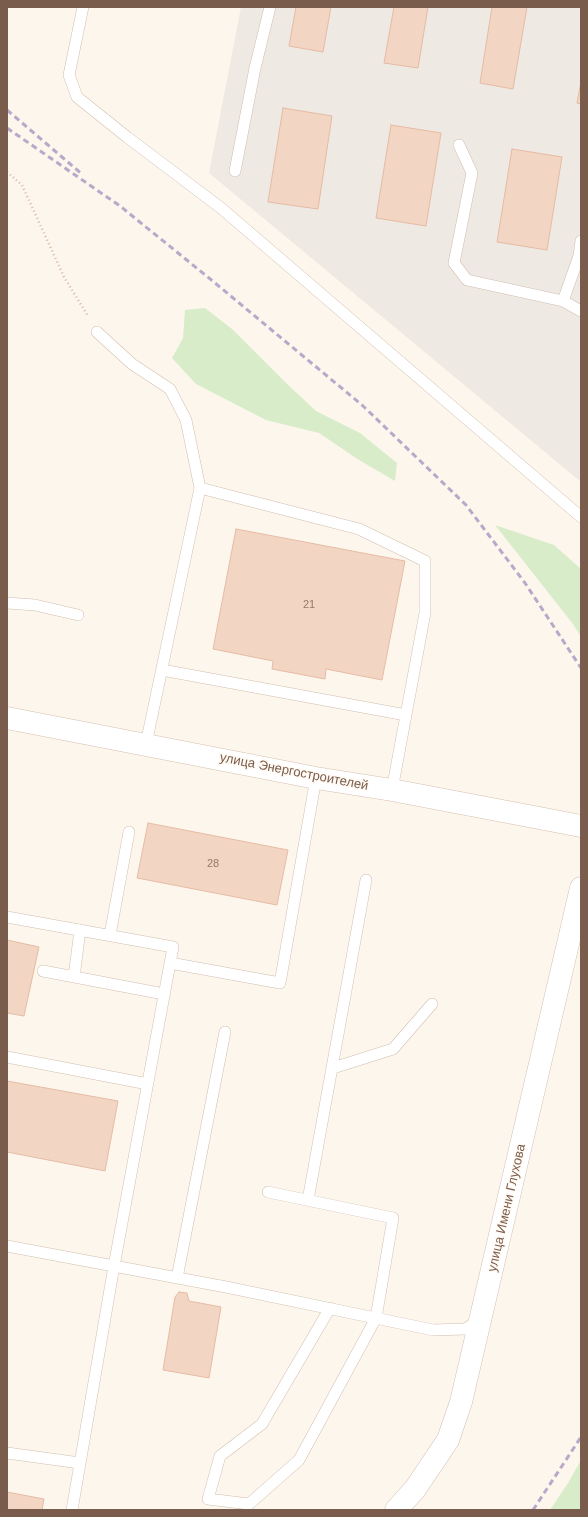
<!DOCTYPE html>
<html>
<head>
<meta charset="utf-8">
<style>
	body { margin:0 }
	#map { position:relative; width:588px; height:1517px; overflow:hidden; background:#fdf6ec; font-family:Helvetica,sans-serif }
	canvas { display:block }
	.frame { position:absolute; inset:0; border:8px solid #7a5c4d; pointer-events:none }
</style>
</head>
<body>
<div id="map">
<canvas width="588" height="1517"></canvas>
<div class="frame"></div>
</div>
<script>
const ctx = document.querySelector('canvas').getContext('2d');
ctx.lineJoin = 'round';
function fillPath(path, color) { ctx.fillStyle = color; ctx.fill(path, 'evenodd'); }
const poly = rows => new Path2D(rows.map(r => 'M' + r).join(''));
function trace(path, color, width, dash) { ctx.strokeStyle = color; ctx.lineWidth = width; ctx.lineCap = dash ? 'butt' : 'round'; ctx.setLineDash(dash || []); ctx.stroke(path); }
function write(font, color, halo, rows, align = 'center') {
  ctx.font = font + ' Helvetica,sans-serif'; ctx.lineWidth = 3; ctx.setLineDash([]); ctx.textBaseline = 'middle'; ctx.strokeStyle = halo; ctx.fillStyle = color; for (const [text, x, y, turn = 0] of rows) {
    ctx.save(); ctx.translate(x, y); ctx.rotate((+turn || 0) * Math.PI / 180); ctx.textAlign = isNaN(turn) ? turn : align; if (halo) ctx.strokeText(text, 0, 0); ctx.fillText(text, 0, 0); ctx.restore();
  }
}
fillPath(poly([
	[241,7,581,7,581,482,209,173]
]), '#efe9e4');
fillPath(poly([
	[205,308,232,329,286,383,316,411,360,433,397,463,395,481,359,460,319,433,266,420,196,384,172,358,183,338,185,310],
	[495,525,554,545,581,569,581,637,573,624],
	[581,1460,581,1510,550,1510,568,1483]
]), '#d8ecc9');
const building = poly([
	[296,7,331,7,323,52,289,46,296,7],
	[394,7,428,7,418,68,384,63,394,7],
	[492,7,527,7,513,89,480,83,492,7],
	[581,82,581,104,577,103,581,82],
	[283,108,332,116,318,209,268,202,283,108],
	[391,125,441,133,426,226,376,218,391,125],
	[512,149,562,157,547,250,497,242,512,149],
	[236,529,405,561,382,680,326,669,325,679,272,669,273,661,213,649,236,529],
	[148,823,288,850,277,905,137,878,148,823],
	[7,940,39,947,24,1016,7,1013,7,940],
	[7,1081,118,1101,105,1171,7,1152,7,1081],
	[179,1292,187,1293,189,1301,221,1307,209,1378,163,1370,175,1297,179,1292],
	[7,1492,44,1499,42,1510,7,1510,7,1492]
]);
fillPath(building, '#f3d5c3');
trace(building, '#e6bba3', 1);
const service = poly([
	[83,7,69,75,77,97,127,137,221,208,581,517],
	[459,145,472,173,454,263,467,280,563,301,581,311],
	[235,171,255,68,270,7],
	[563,301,579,256,581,241],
	[97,332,132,364,170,389,186,420,200,488,146,744],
	[200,488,359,529,425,561,425,613,392,790],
	[7,603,35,605,78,615],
	[162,670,406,715],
	[7,917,173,947,114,1266,72,1510],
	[110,935,129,832],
	[170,963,280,983,316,778],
	[43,971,164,994],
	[74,977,80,930],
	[7,1057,148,1084],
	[333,1068,393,1049,432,1004],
	[268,1192,393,1218,376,1318,299,1460,249,1504,208,1499,220,1456,262,1424,330,1308],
	[308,1200,366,880],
	[7,1246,226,1287,433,1330,465,1329,480,1320],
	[177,1278,225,1032],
	[7,1453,80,1463]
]);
const minor = poly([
	[396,1510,415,1489,448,1440,461,1402,581,888]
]);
const secondary = poly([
	[7,718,316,778,392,790,581,826]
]);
trace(service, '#d1beb0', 12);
trace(minor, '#d1beb0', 23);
trace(secondary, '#d6c0b0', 23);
trace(poly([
	[7,172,22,185,64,277,88,316]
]), '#d9b8a5', 2.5, [1, 3]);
trace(service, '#fff', 11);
trace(minor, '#fff', 22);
trace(secondary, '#fff', 22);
trace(poly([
	[7,110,83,175],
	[7,128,120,206,209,278,362,405,466,505,525,583,581,668],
	[533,1510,581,1437]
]), '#b9a8c9', 3, [6, 4]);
write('11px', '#987a6a', null, [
	["21",309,605],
	["28",213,864]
]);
write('13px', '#7a5c4d', '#fffaf3', [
	["улица Энергостроителей",294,772,11],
	["улица Имени Глухова",507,1208,-77]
]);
</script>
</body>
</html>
